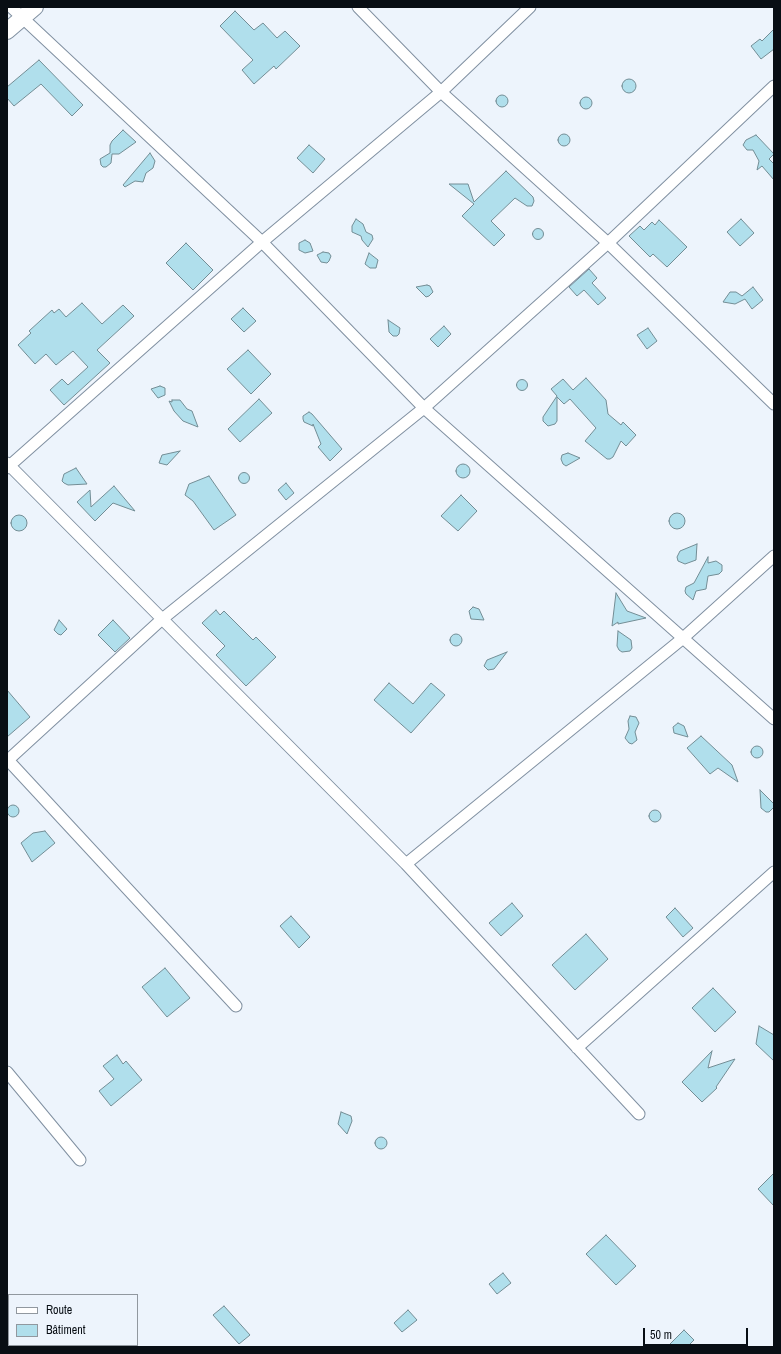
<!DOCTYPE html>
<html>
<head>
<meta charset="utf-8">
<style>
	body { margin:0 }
	#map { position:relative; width:781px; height:1354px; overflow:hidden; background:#edf4fc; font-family:"Archivo Narrow",sans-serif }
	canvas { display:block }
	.frame { position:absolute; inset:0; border:8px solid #080e14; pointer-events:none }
	.legend { position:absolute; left:8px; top:1294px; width:130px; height:52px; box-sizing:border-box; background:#edf4fc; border:1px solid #91989f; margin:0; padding:5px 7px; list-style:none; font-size:12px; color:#080e14 }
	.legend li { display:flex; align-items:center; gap:8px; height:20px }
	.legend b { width:20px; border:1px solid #91989f }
	.scale { position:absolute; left:643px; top:1328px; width:105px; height:18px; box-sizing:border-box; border:2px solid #080e14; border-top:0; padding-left:5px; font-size:12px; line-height:14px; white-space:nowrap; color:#080e14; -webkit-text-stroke:3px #edf4fc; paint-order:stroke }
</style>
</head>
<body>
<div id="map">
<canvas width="781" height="1354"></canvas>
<div class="frame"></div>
<ul class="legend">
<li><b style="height:5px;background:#fff"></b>Route</li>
<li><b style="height:11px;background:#b0dfec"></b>Bâtiment</li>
</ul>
<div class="scale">50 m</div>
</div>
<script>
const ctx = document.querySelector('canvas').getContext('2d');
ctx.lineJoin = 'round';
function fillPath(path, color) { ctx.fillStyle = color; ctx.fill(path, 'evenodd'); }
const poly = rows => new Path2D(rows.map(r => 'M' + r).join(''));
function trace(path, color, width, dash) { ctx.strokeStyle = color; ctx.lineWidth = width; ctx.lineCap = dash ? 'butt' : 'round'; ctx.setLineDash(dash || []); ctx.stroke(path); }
const building = poly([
	[235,11,254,30,263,23,277,38,285,31,300,46,276,69,274,66,254,84,242,70,253,60,220,26,235,11],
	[774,29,774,49,761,59,751,46,760,39,762,41,774,29],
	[39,60,83,105,72,116,41,84,14,106,7,98,7,87,39,60],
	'622 86a7 7 0 1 1 14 0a7 7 0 1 1-14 0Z',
	'496 101a6 6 0 1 1 12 0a6 6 0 1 1-12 0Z',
	'580 103a6 6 0 1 1 12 0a6 6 0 1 1-12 0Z',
	[123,130,136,142,119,154,112,154,111,163,106,167,103,167,101,165,100,159,110,153,110,145,112,141,123,130],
	'558 140a6 6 0 1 1 12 0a6 6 0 1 1-12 0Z',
	[756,135,774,154,769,159,774,164,774,180,762,166,757,170,759,161,753,150,747,150,743,145,746,140,756,135],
	[309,145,325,159,313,173,297,158,309,145],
	[150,153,155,161,153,168,146,173,143,182,135,181,125,187,123,185,150,153],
	[506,171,533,197,534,201,532,206,527,206,515,198,491,221,505,235,494,246,462,216,474,204,449,184,468,184,474,202,506,171],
	[356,219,363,224,366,232,372,235,373,239,368,247,362,240,361,236,352,232,352,226,356,219],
	[741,219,754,233,740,246,727,232,741,219],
	[659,220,687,247,667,267,653,254,650,257,629,236,640,226,644,230,652,222,655,225,659,220],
	'532.5 234a5.5 5.5 0 1 1 11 0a5.5 5.5 0 1 1-11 0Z',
	[305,240,310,243,313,251,305,253,299,250,299,243,305,240],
	[186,243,213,270,193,290,166,263,186,243],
	[323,252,329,253,331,256,329,261,327,263,321,262,317,255,323,252],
	[369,253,378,260,376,268,370,268,365,264,369,253],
	[589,269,597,278,592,283,606,298,598,305,584,290,577,296,569,287,589,269],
	[427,285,430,286,433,292,429,296,426,297,416,287,427,285],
	[753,287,763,300,752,309,745,299,735,304,723,302,730,292,736,292,742,296,753,287],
	[82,303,102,324,123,305,134,316,97,350,110,363,64,405,50,390,62,379,68,385,88,367,73,351,56,365,46,354,35,364,18,345,31,333,29,331,52,310,54,313,59,309,66,317,82,303],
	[243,308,256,321,244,332,231,319,243,308],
	[388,320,400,328,399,334,397,336,393,336,389,332,388,320],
	[444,326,451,334,438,347,430,339,444,326],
	[648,328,657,341,647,349,637,335,648,328],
	[248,350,271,374,251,394,227,369,248,350],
	[586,378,606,400,608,414,621,425,623,422,636,435,626,446,621,441,613,457,610,459,607,459,585,441,596,428,570,399,564,404,557,397,557,421,555,424,548,426,543,421,543,417,557,396,551,389,563,379,573,390,586,378],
	'516.5 385a5.5 5.5 0 1 1 11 0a5.5 5.5 0 1 1-11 0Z',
	[160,386,165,388,165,395,158,398,151,389,160,386],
	[259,399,272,413,240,442,228,429,259,399],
	[172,400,180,400,187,409,192,411,198,427,183,421,174,411,169,401,172,402,172,400],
	[309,412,312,414,342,449,330,461,318,447,321,444,313,424,313,426,304,422,303,419,303,416,309,412],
	[180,451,167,465,159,463,162,455,180,451],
	[568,453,580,458,566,466,563,464,561,459,562,455,568,453],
	'456 471a7 7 0 1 1 14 0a7 7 0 1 1-14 0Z',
	[76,468,87,484,68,485,64,483,62,481,64,474,76,468],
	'238.5 478a5.5 5.5 0 1 1 11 0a5.5 5.5 0 1 1-11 0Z',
	[209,476,236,515,214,530,193,501,185,495,189,484,209,476],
	[286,483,294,493,286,500,278,490,286,483],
	[114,486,135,511,113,503,95,521,77,502,90,490,91,507,114,486],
	[461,495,477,511,458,531,441,516,461,495],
	'669 521a8 8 0 1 1 16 0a8 8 0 1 1-16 0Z',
	'11 523a8 8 0 1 1 16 0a8 8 0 1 1-16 0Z',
	[697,544,696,560,685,564,678,561,677,557,680,551,697,544],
	[708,557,708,563,716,561,722,565,722,571,719,574,708,576,706,589,696,591,693,600,686,594,685,591,686,587,694,583,708,557],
	[616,593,627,611,646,618,618,624,618,622,612,626,616,593],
	[473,607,479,609,484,620,471,619,469,611,473,607],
	[216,610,220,615,224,611,253,640,256,637,276,657,246,686,216,655,225,646,202,623,216,610],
	[59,620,67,629,61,635,58,634,54,630,59,620],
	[113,620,130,638,115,652,98,635,113,620],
	[618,631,631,640,632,648,630,651,622,652,619,650,617,646,618,631],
	'450 640a6 6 0 1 1 12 0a6 6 0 1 1-12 0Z',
	[507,652,494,669,488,670,484,666,487,660,507,652],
	[389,683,413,704,431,683,445,695,411,733,374,700,389,683],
	[7,690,30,717,7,737,7,690],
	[630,716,636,717,639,723,635,732,637,740,632,744,629,743,625,738,629,729,628,721,630,716],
	[678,723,684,726,688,737,674,733,673,727,678,723],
	[701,736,732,765,738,782,718,768,710,774,687,748,701,736],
	'751 752a6 6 0 1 1 12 0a6 6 0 1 1-12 0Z',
	[760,790,774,804,774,807,769,812,766,812,761,808,760,790],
	'7 811a6 6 0 1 1 12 0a6 6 0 1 1-12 0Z',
	'649 816a6 6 0 1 1 12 0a6 6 0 1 1-12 0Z',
	[45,831,55,843,32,862,21,843,33,833,45,831],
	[512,903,523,916,501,936,489,923,512,903],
	[675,908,693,928,683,937,666,917,675,908],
	[291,916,310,937,299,948,280,926,291,916],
	[586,934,608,959,575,990,552,965,586,934],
	[165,968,190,998,167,1017,142,987,165,968],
	[713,988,736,1012,715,1032,692,1008,713,988],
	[759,1026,774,1035,774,1061,756,1044,759,1026],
	[712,1051,708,1068,735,1059,716,1087,717,1088,702,1102,682,1082,712,1051],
	[117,1055,123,1064,126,1061,142,1080,111,1106,99,1091,114,1079,103,1066,117,1055],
	[341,1112,351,1116,352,1121,347,1134,338,1124,341,1112],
	'375 1143a6 6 0 1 1 12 0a6 6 0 1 1-12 0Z',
	[774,1173,774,1206,758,1189,774,1173],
	[606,1235,636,1266,616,1285,586,1254,606,1235],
	[503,1273,511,1283,497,1294,489,1284,503,1273],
	[224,1306,250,1335,239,1344,213,1315,224,1306],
	[408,1310,417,1320,402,1332,394,1323,408,1310],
	[684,1330,694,1340,687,1347,667,1347,684,1330]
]);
fillPath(building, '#b0dfec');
trace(building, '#738d95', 1);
const street = poly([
	[11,7,262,242,424,408,774,719],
	[358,7,441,92,608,243,774,404],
	[7,463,406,864,639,1114],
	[7,468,262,242,441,92,530,7],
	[7,759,236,1006],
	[7,761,161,620,424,408,608,243,774,86],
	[406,864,682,639,774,556],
	[577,1048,774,872],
	[7,1072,80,1160]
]);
const secondary = poly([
	[7,31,35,7]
]);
trace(street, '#8090a1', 13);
trace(secondary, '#8090a1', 18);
trace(street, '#fff', 11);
trace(secondary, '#fff', 16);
</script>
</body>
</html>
